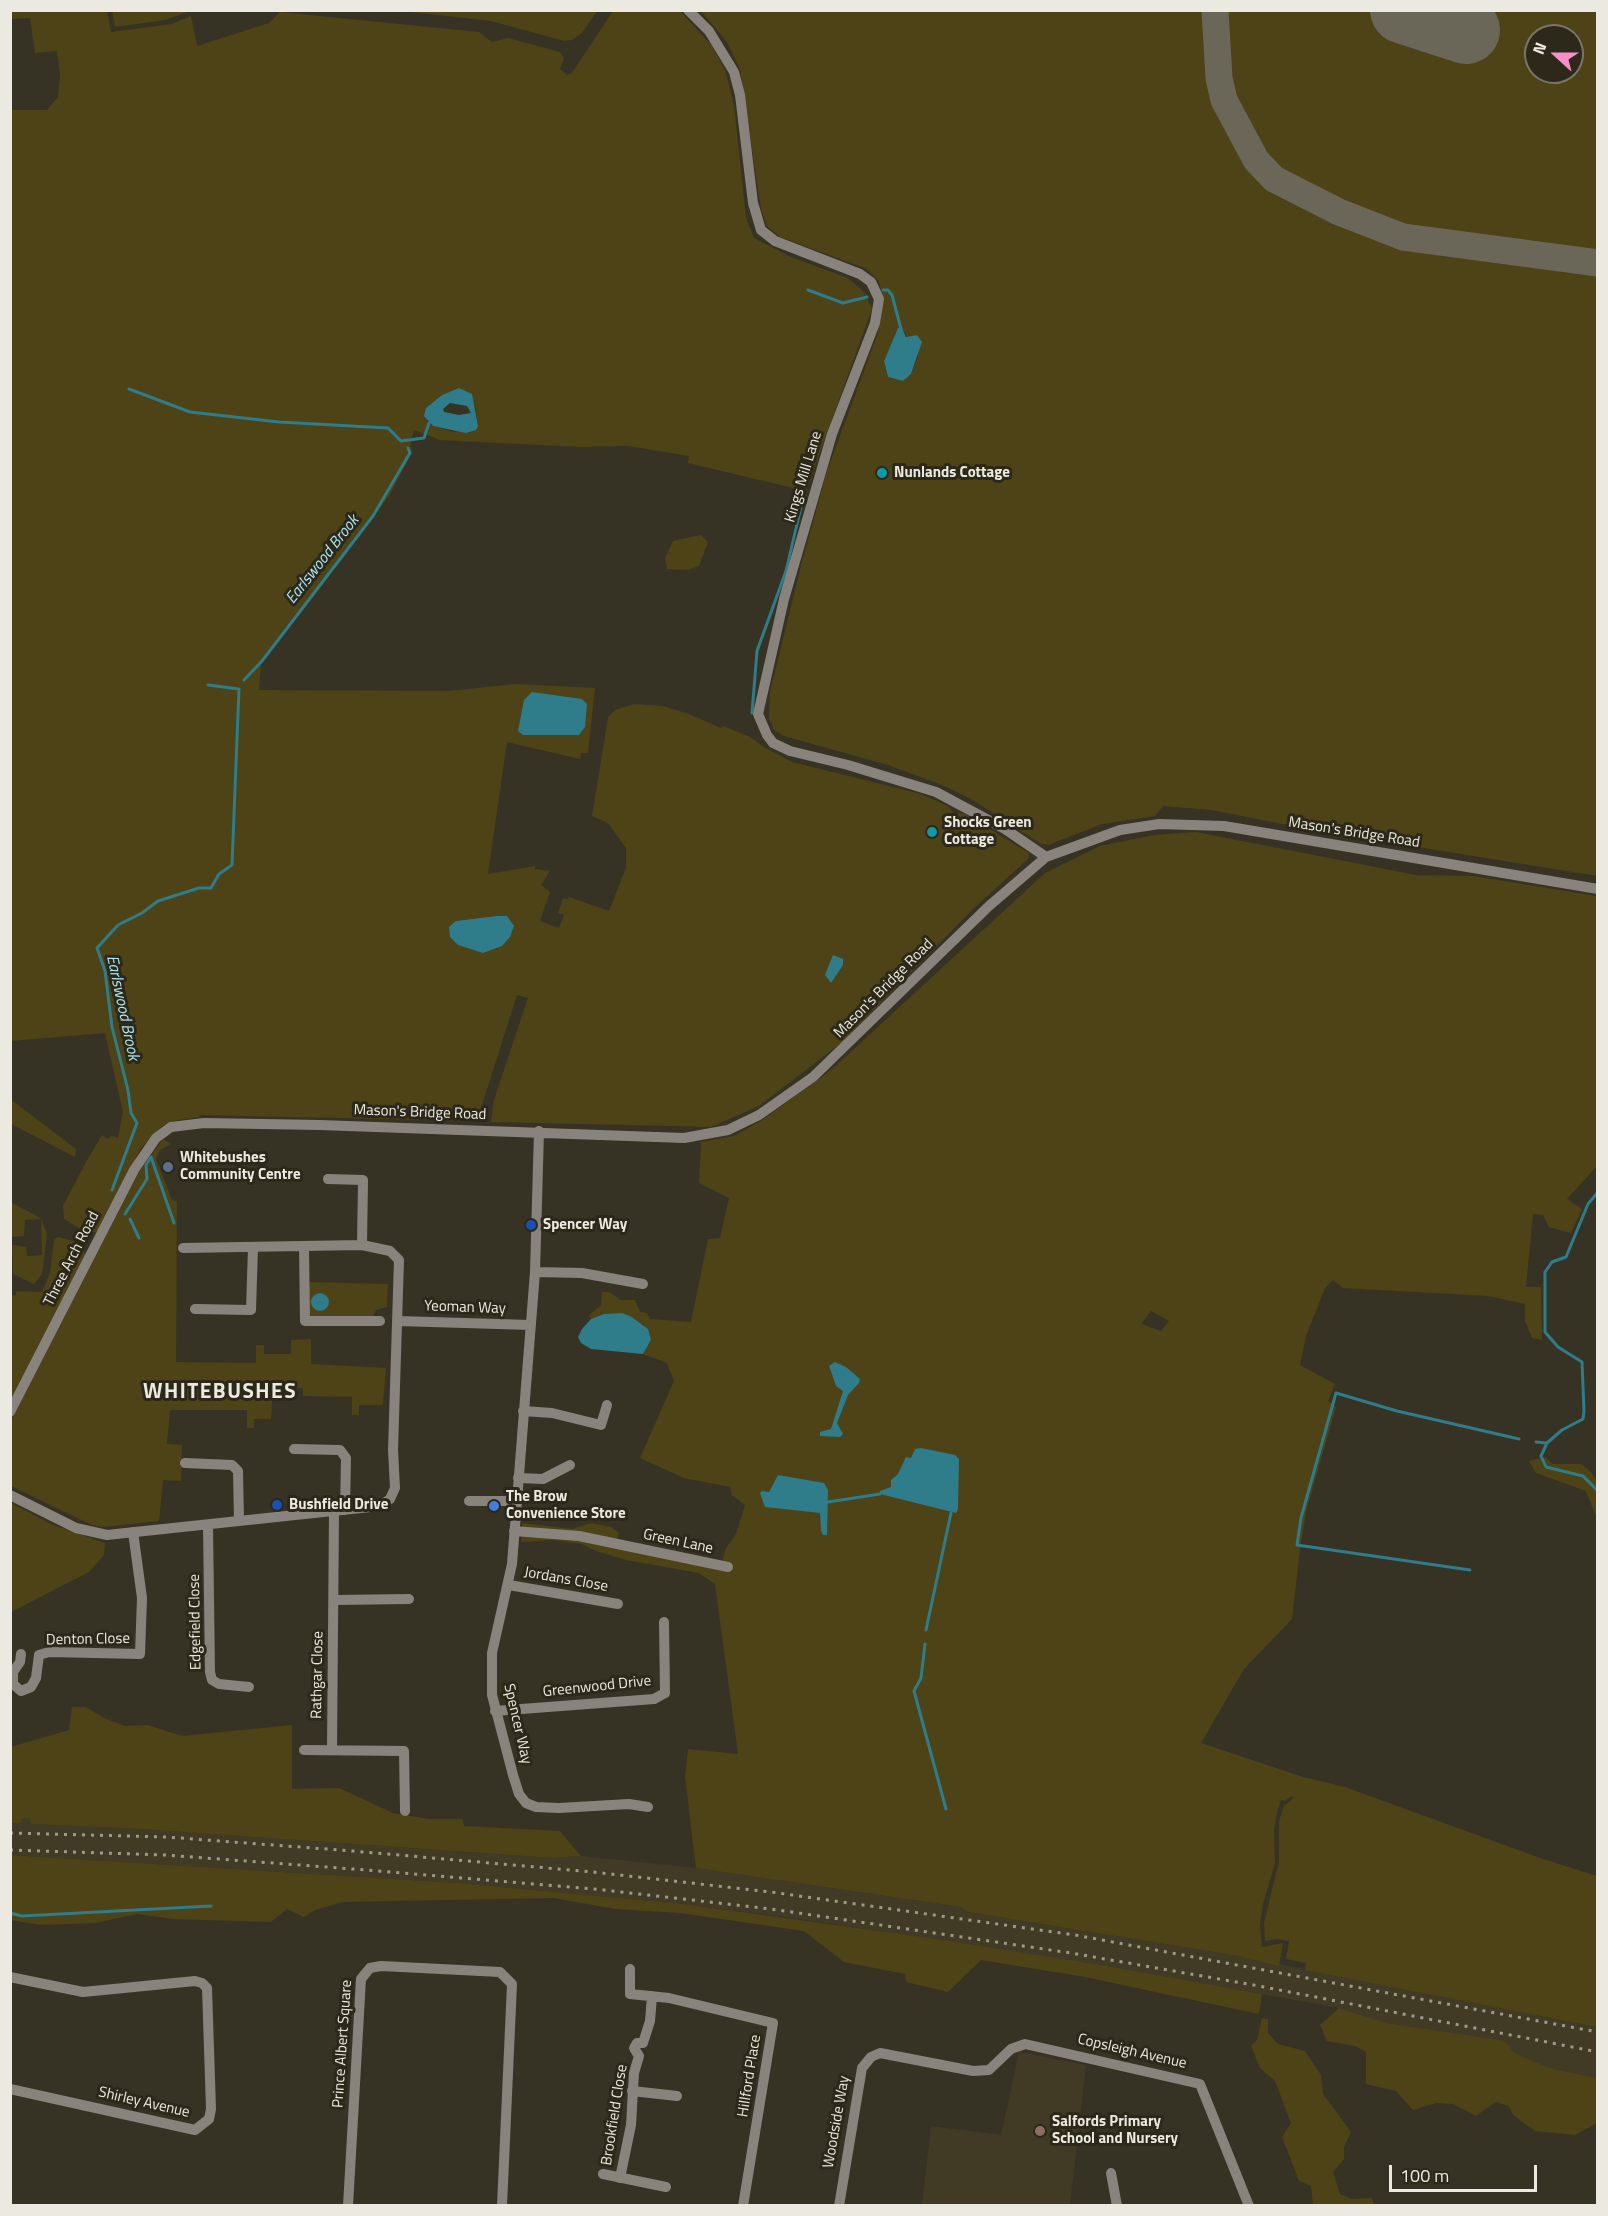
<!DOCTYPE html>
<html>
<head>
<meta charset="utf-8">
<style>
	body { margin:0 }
	#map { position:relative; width:1608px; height:2216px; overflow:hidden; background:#373324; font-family:"Titillium Web",sans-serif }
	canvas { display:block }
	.frame { position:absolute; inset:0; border:12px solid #eceae0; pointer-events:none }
	.north { position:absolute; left:1524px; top:24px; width:60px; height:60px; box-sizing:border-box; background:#2d291a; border:2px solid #797669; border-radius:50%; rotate:291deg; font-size:16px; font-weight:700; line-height:24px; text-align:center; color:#eceae0 }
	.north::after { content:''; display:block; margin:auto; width:21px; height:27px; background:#f98fc9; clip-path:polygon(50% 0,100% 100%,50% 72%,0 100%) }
	.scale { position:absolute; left:1389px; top:2165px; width:148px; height:27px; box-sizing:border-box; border:3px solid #eceae0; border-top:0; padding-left:8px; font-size:18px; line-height:21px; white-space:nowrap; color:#eceae0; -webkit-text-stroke:4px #2d291a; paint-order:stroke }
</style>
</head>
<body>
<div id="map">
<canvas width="1608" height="2216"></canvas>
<div class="frame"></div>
<div class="north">N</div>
<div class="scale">100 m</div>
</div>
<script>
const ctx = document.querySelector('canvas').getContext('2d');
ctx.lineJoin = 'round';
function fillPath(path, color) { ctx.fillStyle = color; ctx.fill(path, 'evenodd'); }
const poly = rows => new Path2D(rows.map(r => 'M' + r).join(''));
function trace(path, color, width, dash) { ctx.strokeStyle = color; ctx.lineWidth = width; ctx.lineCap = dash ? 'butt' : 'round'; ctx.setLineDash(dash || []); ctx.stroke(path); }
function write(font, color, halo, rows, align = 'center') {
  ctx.font = font + ' "Titillium Web",sans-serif'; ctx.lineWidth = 6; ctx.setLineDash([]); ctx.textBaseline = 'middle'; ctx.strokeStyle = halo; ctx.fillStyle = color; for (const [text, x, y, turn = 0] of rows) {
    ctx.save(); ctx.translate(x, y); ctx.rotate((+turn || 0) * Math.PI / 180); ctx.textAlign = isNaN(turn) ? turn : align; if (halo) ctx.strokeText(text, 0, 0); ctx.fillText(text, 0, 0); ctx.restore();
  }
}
fillPath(poly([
	[22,1818,30,1818,31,1824,141,1829,553,1858,581,1856,696,1868,961,1907,968,1912,1238,1956,1597,2027,1597,2078,1550,2068,1513,2053,1443,2032,1387,2023,1339,2008,1102,1965,793,1918,684,1904,458,1883,11,1855,11,1823,21,1823],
	[1019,2052,1086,2065,1070,2205,922,2205,931,2126,1001,2135]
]), '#413b25');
fillPath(poly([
	[10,11,107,11,111,32,172,24,191,16,197,46,269,23,280,12,479,32,492,42,508,38,560,52,564,58,560,69,567,75,572,73,613,11,680,11,712,46,725,70,734,105,746,218,754,238,791,257,848,278,864,292,872,309,806,491,688,463,689,456,628,446,579,447,440,440,414,430,410,446,412,452,389,496,261,664,259,690,449,691,515,684,595,688,588,753,581,753,580,759,507,742,488,874,535,866,535,869,550,871,541,885,550,892,540,921,559,928,564,915,558,913,563,898,568,899,569,897,609,911,626,868,626,848,608,823,592,816,608,717,615,710,634,704,663,706,689,714,721,728,723,726,750,737,764,747,792,762,921,794,948,806,954,814,963,813,1029,853,1028,859,975,907,841,1043,759,1106,711,1127,491,1122,494,1100,528,998,517,995,477,1121,200,1115,199,1117,173,1121,162,1126,141,1148,98,1232,87,1233,64,1219,63,1206,86,1162,102,1135,108,1139,111,1136,118,1138,123,1112,105,1033,11,1041,11,110,47,110,58,97,60,74,57,51,35,53,30,18,11,19],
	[459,388,475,405,478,426,454,432,433,426,427,421],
	[112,11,112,10,190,11,165,20,115,27],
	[403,11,597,10,597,11,582,33,572,40,564,41,491,21],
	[701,11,1209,11,1216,96,1246,157,1269,182,1331,214,1403,243,1597,269,1597,876,1412,846,1412,840,1282,824,1212,810,1163,806,1155,816,1102,824,1048,845,1041,844,973,800,942,785,888,765,784,736,774,730,769,718,770,692,802,562,827,471,878,333,884,298,878,280,867,269,780,237,767,226,761,209,740,69,727,42],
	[898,328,904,331,908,338,917,335,918,357,911,374,903,381,888,377,884,361],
	[1221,11,1597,11,1597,257,1400,231,1358,215,1277,174,1255,149,1228,94,1224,73],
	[1536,36,1572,36,1572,72,1536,72],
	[701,535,708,542,699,566,688,570,667,569,665,558,673,541],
	[1196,832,1416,875,1473,876,1597,896,1597,1166,1567,1199,1582,1209,1571,1233,1549,1227,1543,1215,1533,1214,1526,1287,1541,1287,1542,1340,1532,1338,1525,1321,1525,1304,1488,1296,1343,1288,1333,1280,1325,1288,1306,1336,1300,1365,1335,1384,1328,1401,1336,1407,1306,1512,1300,1549,1292,1619,1244,1669,1201,1743,1303,1777,1345,1787,1543,1859,1597,1876,1597,2027,1305,1970,1306,1963,1286,1959,1289,1941,1277,1939,1265,1941,1264,1923,1279,1861,1279,1821,1284,1806,1294,1798,1292,1796,1285,1801,1281,1800,1277,1813,1274,1830,1275,1863,1263,1904,1260,1925,1262,1947,1283,1943,1279,1966,1238,1956,968,1912,961,1907,696,1868,685,1777,688,1749,738,1754,715,1584,699,1573,626,1560,596,1551,582,1544,553,1540,521,1542,522,1523,572,1529,591,1523,611,1527,619,1533,615,1547,720,1569,726,1548,736,1534,745,1505,732,1495,730,1487,684,1478,640,1458,674,1381,667,1363,643,1354,651,1340,644,1325,632,1317,604,1314,591,1319,589,1315,601,1305,602,1292,609,1292,621,1300,635,1300,640,1312,647,1313,650,1319,691,1322,708,1239,720,1238,729,1198,699,1183,701,1142,734,1136,759,1122,830,1071,1045,873,1100,846,1154,835],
	[1151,1311,1169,1321,1161,1331,1141,1324],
	[10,1099,76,1149,75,1157,11,1124],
	[163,1139,171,1144,160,1150,156,1159,172,1200,177,1201,176,1362,256,1363,256,1345,264,1345,264,1354,291,1354,291,1340,311,1339,311,1364,386,1368,383,1405,359,1405,359,1415,352,1415,352,1397,303,1396,303,1388,273,1388,271,1419,254,1419,254,1428,247,1428,247,1410,170,1410,167,1444,182,1445,181,1481,163,1480,159,1521,103,1527,92,1525,11,1486,10,1423,137,1175],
	[12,1203,39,1217,41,1219,47,1234,42,1274,34,1284,13,1274,12,1245,26,1247,27,1256,42,1255,41,1219,25,1220,24,1236,11,1237],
	[58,1237,73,1241,86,1254,11,1404,11,1296,16,1295,16,1291,42,1292,50,1273,54,1240],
	[308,1282,388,1284,387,1307,376,1310,372,1318,311,1316,308,1314],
	[1545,1457,1553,1464,1581,1464,1591,1472,1597,1481,1597,1519,1586,1491,1536,1473,1529,1461],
	[11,1503,51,1524,105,1543,104,1555,89,1572,11,1612],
	[72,1707,86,1707,104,1718,125,1726,148,1725,182,1736,292,1725,292,1789,339,1788,393,1813,429,1819,463,1819,464,1826,560,1831,581,1856,553,1858,141,1829,31,1824,30,1818,22,1818,21,1823,11,1823,11,1747,69,1730],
	[10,1855,458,1883,684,1904,929,1938,1102,1965,1262,1994,1259,2014,1085,1977,981,1960,948,1992,906,1982,905,1974,844,1962,804,1931,680,1913,616,1909,553,1898,343,1902,315,1910,304,1917,287,1909,271,1922,173,1919,137,1914,95,1923,41,1925,11,1920],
	[1339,2008,1387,2023,1505,2041,1514,2053,1550,2068,1597,2078,1597,2123,1575,2135,1535,2131,1513,2115,1509,2106,1496,2102,1476,2116,1453,2104,1436,2103,1413,2110,1396,2091,1366,2084,1366,2052,1355,2046,1327,2041,1320,2025],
	[1262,2018,1268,2019,1268,2033,1278,2044,1305,2051,1321,2075,1323,2094,1351,2132,1344,2147,1344,2159,1333,2172,1340,2194,1352,2199,1372,2198,1374,2205,1313,2205,1311,2186,1299,2181,1282,2137,1291,2123,1275,2081,1260,2068,1251,2046,1257,2040]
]), '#4d4317');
fillPath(poly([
	[898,328,902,328,906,337,917,335,922,342,911,374,903,381,888,377,884,361],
	[459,388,472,394,478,426,476,430,466,433,433,426,424,416,426,408,442,395],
	[450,403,467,406,471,413,459,415,444,412,443,409],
	[532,692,582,699,587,704,585,727,579,735,523,735,518,731,524,700],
	[497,916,507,916,514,926,510,937,502,946,483,953,458,945,450,937,449,927,456,921],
	[833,955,843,959,843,965,831,983,825,975],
	'311 1302a9 9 0 1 1 18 0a9 9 0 1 1-18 0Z',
	[622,1313,632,1317,648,1329,651,1340,643,1354,591,1349,581,1343,578,1337,582,1329,591,1319,604,1314],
	[835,1362,846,1367,860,1379,859,1383,848,1395,837,1423,843,1434,840,1437,820,1436,820,1432,831,1429,843,1391,836,1386,831,1371,829,1366],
	[921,1448,955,1455,959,1459,958,1509,956,1513,880,1494,880,1491,891,1487,891,1480,898,1474,906,1457,911,1458,915,1449],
	[778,1475,824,1483,828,1490,827,1535,823,1535,821,1530,820,1513,765,1507,760,1493,762,1491,769,1492]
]), '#2f7c8a');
trace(poly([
	[808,290,843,303,867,297],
	[883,290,888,290,892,295,901,329],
	[129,389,190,412,279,422,388,428,401,441,424,438,429,423],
	[244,680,262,661,373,516,410,453,408,448],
	[752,713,757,651,786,571,804,494],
	[112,1190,137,1123,131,1113,128,1090,112,1027,105,971,97,948,118,925,142,913,158,901,199,888,211,888,219,874,232,865,239,689,208,685],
	[1598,1192,1588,1204,1566,1257,1552,1262,1545,1272,1545,1332,1558,1347,1582,1362,1584,1411,1583,1419,1562,1430,1547,1443,1541,1456,1546,1467,1583,1476,1598,1491],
	[125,1214,147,1179,146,1165,151,1157,174,1223],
	[130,1219,139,1238],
	[1536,1442,1546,1443],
	[828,1502,880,1494],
	[1470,1570,1297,1545,1301,1518,1336,1393,1397,1411,1519,1439],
	[926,1630,951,1513],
	[925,1644,921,1678,914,1691,946,1809],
	[10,1913,22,1916,211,1906]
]), '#2f7c8a', 3);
trace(poly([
	[1215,10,1219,78,1224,100,1256,160,1274,179,1339,212,1403,237,1598,263]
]), '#6a6658', 27);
trace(poly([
	[1404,10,1466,30]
]), '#6a6658', 68);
trace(poly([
	[688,10,709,31,734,72,740,95,753,203,761,230,775,241,860,274,871,282,879,299,875,323,832,434,784,599,758,714,767,735,773,743,790,751,848,765,936,792,1005,829,1046,857],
	[539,1131,535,1272,512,1564,492,1653,492,1695,513,1775,519,1794,526,1803,536,1807,559,1808,629,1804,648,1807],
	[328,1179,363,1180,362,1245],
	[304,1247,305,1321,380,1321],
	[535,1272,582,1273,643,1284],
	[195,1309,251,1310,253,1247],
	[398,1321,531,1325],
	[523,1411,552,1413,601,1425,607,1405],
	[10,1412,134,1170,156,1138,171,1127,204,1123,319,1125,684,1138,728,1130,759,1115,813,1077,989,906,1046,857,1120,830,1159,824,1224,826,1598,889],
	[294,1449,340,1450,346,1458,345,1510],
	[185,1463,232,1465,238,1471,239,1521],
	[518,1478,543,1479,570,1465],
	[10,1495,76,1528,107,1535,380,1506,390,1499,395,1488,393,1450,399,1260,390,1251,362,1245,183,1248],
	[469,1501,517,1501],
	[208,1525,210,1672,212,1680,219,1684,249,1687],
	[514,1531,579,1536,728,1567],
	[509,1585,618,1604],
	[334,1600,409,1599],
	[21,1654,20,1662,13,1672,13,1684,21,1691,31,1687,36,1678,39,1655,49,1652,140,1654,142,1598,133,1532],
	[495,1711,654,1699,665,1693,664,1622],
	[332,1749,334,1512],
	[304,1750,404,1751,405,1811],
	[630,1969,630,1994,669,1998,773,2023,743,2206],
	[10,1977,83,1992,195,1981,202,1983,207,1988,211,2109,209,2119,195,2130,10,2089],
	[632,2091,677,2096],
	[1111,2173,1117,2206],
	[603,2174,666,2187],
	[620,2178,631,2125,634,2073,639,2056,634,2048,637,2043,643,2043,650,2021,652,1996],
	[348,2206,361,1979,370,1968,381,1966,500,1972,512,1984,502,2206],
	[839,2206,862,2068,871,2057,880,2053,973,2071,989,2070,1011,2049,1025,2044,1200,2084,1249,2206]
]), '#89837d', 10);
trace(poly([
	[10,1833,166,1837,353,1851,593,1872,771,1892,1075,1935,1598,2032],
	[10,1850,165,1855,353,1869,595,1889,771,1909,1071,1953,1259,1986,1598,2052]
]), '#9c998d', 3, [3, 6]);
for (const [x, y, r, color] of [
	[882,473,6,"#0f9aa8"],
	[932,832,6,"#0f9aa8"],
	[168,1167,6,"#5c6f8a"],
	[531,1225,6,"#1a4fb4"],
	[277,1505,6,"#1a4fb4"],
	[494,1506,6,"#3f7fe0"],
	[1040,2131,6,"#8d6e63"]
]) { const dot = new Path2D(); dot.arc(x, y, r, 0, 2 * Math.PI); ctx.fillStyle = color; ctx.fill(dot); trace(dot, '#2d291a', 2); }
write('bold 15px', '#eceae0', '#2d291a', [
	["Nunlands Cottage",894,473],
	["Shocks Green",944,823],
	["Cottage",944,840],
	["Whitebushes",180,1158],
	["Community Centre",180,1175],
	["Spencer Way",543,1225],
	["The Brow",506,1497],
	["Convenience Store",506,1514],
	["Bushfield Drive",289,1505],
	["Salfords Primary",1052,2122],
	["School and Nursery",1052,2139]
], 'left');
write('15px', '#eceae0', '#2d291a', [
	["Kings Mill Lane",804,477,-73],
	["Mason's Bridge Road",1354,833,9],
	["Mason's Bridge Road",884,989,-45],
	["Mason's Bridge Road",420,1113,2],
	["Three Arch Road",72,1259,-63],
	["Yeoman Way",465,1308,2],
	["Green Lane",678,1542,12],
	["Jordans Close",566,1580,10],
	["Edgefield Close",196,1622,-91],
	["Denton Close",88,1640,-1],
	["Rathgar Close",318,1675,-89],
	["Greenwood Drive",597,1687,-6],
	["Spencer Way",517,1724,77],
	["Prince Albert Square",343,2044,-86],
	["Copsleigh Avenue",1132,2052,13],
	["Hillford Place",750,2076,-81],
	["Shirley Avenue",144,2103,13],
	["Brookfield Close",615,2115,-81],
	["Woodside Way",837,2122,-80]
]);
write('italic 16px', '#abe8f4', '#2d291a', [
	["Earlswood Brook",323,560,-52],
	["Earlswood Brook",122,1008,78]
]);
ctx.letterSpacing = '1.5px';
write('bold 21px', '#eceae0', '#2d291a', [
	["WHITEBUSHES",220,1393]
]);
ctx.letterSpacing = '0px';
</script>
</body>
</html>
